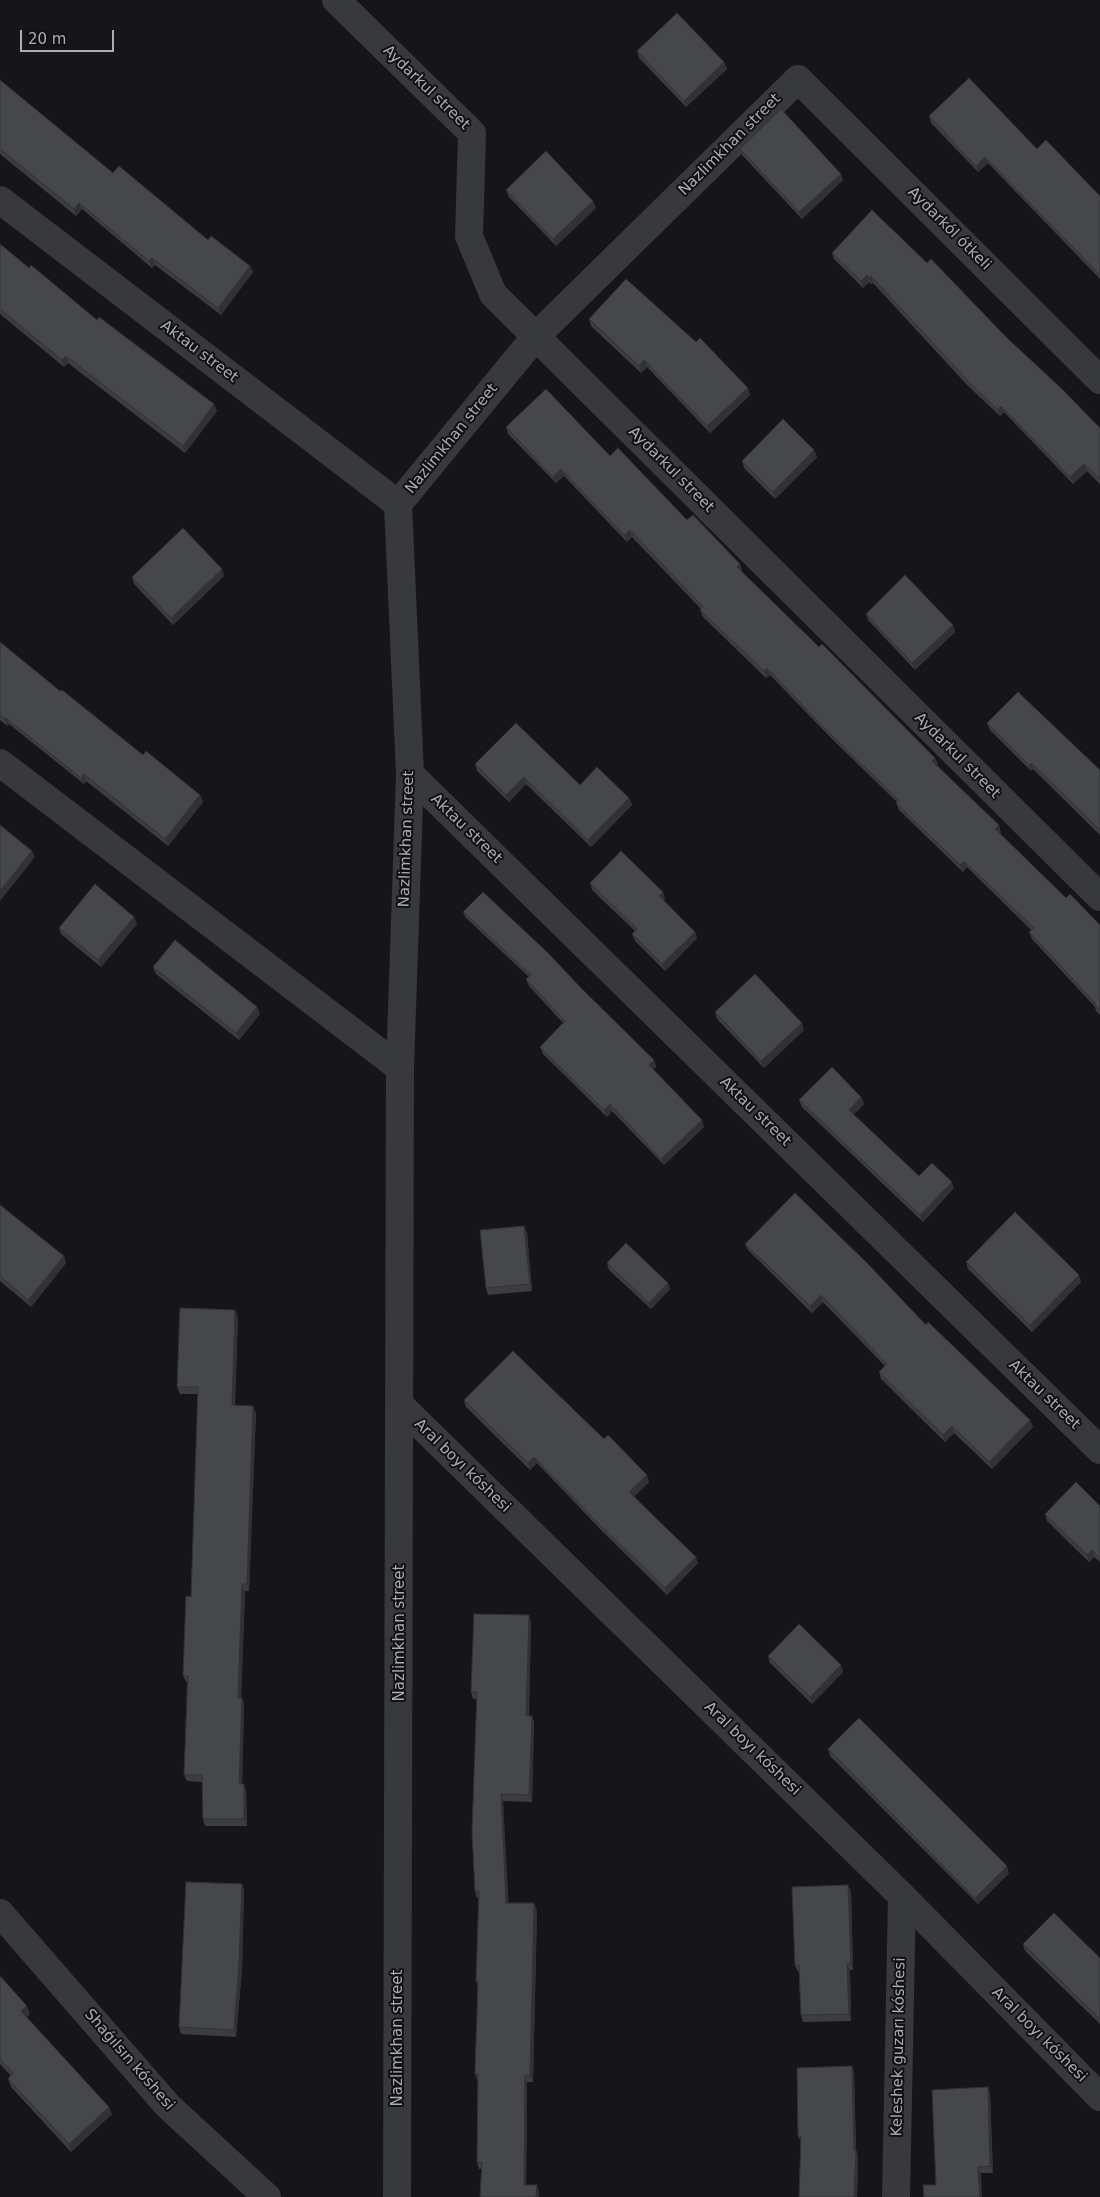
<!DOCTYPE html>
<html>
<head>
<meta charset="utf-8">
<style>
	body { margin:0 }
	#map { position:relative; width:1100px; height:2197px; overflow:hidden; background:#161618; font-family:"DejaVu Sans",sans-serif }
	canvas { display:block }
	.scale { position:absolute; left:20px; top:30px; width:94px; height:22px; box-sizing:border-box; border:2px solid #aaaeb7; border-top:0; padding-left:6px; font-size:15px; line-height:18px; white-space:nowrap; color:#aaaeb7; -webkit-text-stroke:4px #111113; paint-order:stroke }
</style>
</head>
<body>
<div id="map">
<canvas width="1100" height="2197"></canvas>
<div class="scale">20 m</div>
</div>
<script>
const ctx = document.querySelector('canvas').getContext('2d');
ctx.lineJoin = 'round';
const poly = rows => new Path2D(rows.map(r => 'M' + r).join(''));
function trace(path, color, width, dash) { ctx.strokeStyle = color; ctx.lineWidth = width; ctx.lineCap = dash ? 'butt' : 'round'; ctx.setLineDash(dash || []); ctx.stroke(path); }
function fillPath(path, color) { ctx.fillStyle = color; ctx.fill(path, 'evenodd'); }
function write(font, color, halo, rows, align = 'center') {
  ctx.font = font + ' "DejaVu Sans",sans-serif'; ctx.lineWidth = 4; ctx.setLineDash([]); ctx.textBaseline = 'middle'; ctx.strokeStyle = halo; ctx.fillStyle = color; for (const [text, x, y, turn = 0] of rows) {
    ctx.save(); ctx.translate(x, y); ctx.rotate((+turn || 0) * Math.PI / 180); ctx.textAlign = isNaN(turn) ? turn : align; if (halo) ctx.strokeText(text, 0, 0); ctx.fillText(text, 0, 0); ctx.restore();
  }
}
trace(poly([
	[336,0,472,133,469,236,493,294,1100,897],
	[0,200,398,504],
	[0,763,400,1068],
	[410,774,1100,1450],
	[400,1405,902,1896,1100,2097],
	[0,1913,168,2106,267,2197],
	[397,2197,400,1068,410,774,398,504,536,336,798,79,1100,380],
	[896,2197,902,1896]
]), '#38393d', 28);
fillPath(poly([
	[637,51,724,62,727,69,686,107,639,58],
	[0,80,113,173,208,240,250,266,253,272,221,315,155,265,152,268,82,209,76,216,0,154],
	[929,116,1037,149,1100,196,1100,279,988,163,978,172,931,123],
	[740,149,843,180,802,219,742,155],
	[506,190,596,208,556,246,509,197],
	[0,244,29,268,217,411,185,453,68,363,64,367,0,314],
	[832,253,927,263,1006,337,1100,428,1100,484,1087,471,1073,484,1004,412,1000,416,968,386,873,283,871,284,869,282,863,288,834,259],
	[589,319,696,342,748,388,750,395,710,433,647,367,641,373,591,326],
	[506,427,610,456,740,564,742,571,741,572,819,647,935,758,938,764,937,765,1001,832,1000,833,1066,898,1100,925,1100,1015,1096,1011,1095,1007,1032,939,1029,932,1031,930,967,867,963,872,899,810,896,803,897,802,833,740,770,675,766,678,703,617,700,610,701,609,632,537,627,542,564,476,556,483,508,434],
	[814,450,817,457,775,499,744,468,742,461],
	[224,576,173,625,134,584,132,577],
	[866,614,955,632,915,670,868,620],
	[0,642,60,691,143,755,200,795,203,802,168,846,86,781,84,784,9,724,7,726,0,720],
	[987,723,1100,770,1100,835,1033,769,1031,771,990,730],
	[475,764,580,785,629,798,632,805,591,847,526,784,509,802,477,771],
	[590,883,665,899,664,900,695,932,697,938,665,971,635,941,632,934,635,931,592,890],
	[463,912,581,988,654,1060,656,1067,653,1069,704,1127,664,1165,612,1111,607,1117,543,1054,540,1047,563,1023,529,986,526,979,529,977,466,918],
	[137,924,101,967,61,934,59,928],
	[153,967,257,1007,260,1014,239,1040,156,974],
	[715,1012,804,1030,764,1068,717,1019],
	[861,1097,864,1104,853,1115,919,1176,954,1188,923,1222,802,1107,799,1100],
	[0,1205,64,1256,66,1263,31,1307,0,1281],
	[527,1233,532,1291,488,1295,486,1288],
	[745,1244,926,1325,1030,1420,1033,1427,992,1469,954,1433,945,1442,881,1379,879,1372,885,1366,823,1302,812,1313,748,1250],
	[966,1262,1081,1282,1032,1332,968,1269],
	[607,1263,668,1283,670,1289,651,1309,609,1270],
	[238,1317,235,1405,256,1413,249,1591,245,1591,241,1698,242,1698,244,1704,242,1784,246,1791,247,1826,205,1826,203,1819,202,1782,187,1781,184,1775,187,1682,186,1682,183,1675,191,1597,198,1394,180,1394,177,1387],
	[464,1400,604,1439,649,1482,634,1496,698,1563,667,1595,602,1531,537,1463,530,1470,466,1407],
	[1100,1506,1100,1562,1094,1557,1089,1562,1047,1521,1045,1514],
	[531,1622,529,1716,534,1722,532,1802,503,1801,508,1903,537,1910,533,2082,527,2082,526,2185,539,2192,481,2169,479,2169,477,2162,478,2081,475,2074,478,1986,476,1981,479,1898,477,1898,475,1891,477,1699,473,1699,471,1692],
	[768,1656,843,1672,812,1704,770,1663],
	[828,1749,1009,1873,978,1904,830,1756],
	[244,1890,242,1969,236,2037,181,2034,179,2027],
	[851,1891,853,1970,850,1970,851,2021,803,2022,801,2015,799,1972,798,1972,795,1966],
	[1023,1944,1100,1958,1100,2024,1025,1951],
	[0,1976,30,2014,26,2017,112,2114,71,2152,11,2087,8,2079,11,2076,0,2064],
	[852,2066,854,2073,856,2150,858,2157,857,2197,799,2197,801,2142,798,2136],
	[990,2094,993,2173,981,2173,936,2185]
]), '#3b3d40');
fillPath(poly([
	[724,62,727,69,686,107,684,101],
	[985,157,988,163,978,172,976,166],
	[841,174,843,180,802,219,799,212],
	[593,201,596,208,556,246,553,239],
	[79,203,82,209,76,216,74,209],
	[152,258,155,265,152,268,149,261],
	[250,266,253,272,221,315,218,308],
	[867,275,869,282,863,288,861,281],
	[871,276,873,283,871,284,869,278],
	[66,356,68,363,64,367,62,360],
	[644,360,647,367,641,373,639,366],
	[748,388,750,395,710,433,707,426],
	[214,404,217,411,185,453,183,446],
	[1001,406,1004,412,1000,416,998,410],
	[814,450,817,457,775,499,773,492],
	[1084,464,1087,471,1073,484,1070,477],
	[561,469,564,476,556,483,553,477],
	[630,530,632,537,627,542,624,535],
	[740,564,742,571,739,574,737,567],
	[222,569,224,576,173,625,171,618],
	[953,625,955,632,915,670,912,663],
	[767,668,770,675,766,678,764,671],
	[6,718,9,724,7,726,5,719],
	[935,758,938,764,935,767,932,761],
	[1031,763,1033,769,1031,771,1029,765],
	[84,774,86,781,84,784,81,778],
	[524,777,526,784,509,802,506,795],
	[200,795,203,802,168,846,165,839],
	[629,798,632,805,591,847,588,840],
	[999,825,1001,832,998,836,995,829],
	[32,851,35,857,0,901,0,891],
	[964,861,967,867,963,872,960,865],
	[663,892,665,899,662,902,659,896],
	[134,917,137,924,101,967,98,960],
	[695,932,697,938,665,971,662,964],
	[257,1007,260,1014,239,1040,236,1033],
	[802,1023,804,1030,764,1068,761,1061],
	[654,1060,656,1067,651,1071,649,1065],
	[861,1097,864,1104,851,1117,849,1110],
	[610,1104,612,1111,607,1117,604,1110],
	[702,1120,704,1127,664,1165,661,1159],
	[952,1182,954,1188,923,1222,920,1215],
	[524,1226,527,1233,532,1291,530,1284],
	[64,1256,66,1263,31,1307,28,1300],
	[1079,1275,1081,1282,1032,1332,1030,1325],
	[668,1283,670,1289,651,1309,649,1303],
	[821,1295,823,1302,812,1313,810,1306],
	[235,1310,238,1317,234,1412,232,1405],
	[253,1406,256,1413,249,1591,247,1584],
	[1030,1420,1033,1427,992,1469,989,1462],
	[952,1426,954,1433,945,1442,943,1435],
	[534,1457,537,1463,530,1470,528,1463],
	[647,1475,649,1482,632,1499,629,1492],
	[1092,1550,1094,1557,1089,1562,1087,1555],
	[696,1557,698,1563,667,1595,665,1588],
	[242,1584,245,1591,241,1704,238,1698],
	[529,1615,531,1622,528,1722,526,1716],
	[841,1665,843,1672,812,1704,810,1697],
	[242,1698,244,1704,242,1791,239,1784],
	[532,1716,534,1722,532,1802,529,1795],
	[244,1784,246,1791,247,1826,244,1819],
	[501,1794,503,1801,509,1909,506,1903],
	[1007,1866,1009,1873,978,1904,975,1898],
	[242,1884,244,1890,242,1969,236,2037,234,2030],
	[848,1885,851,1891,853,1970,851,1963],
	[534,1903,537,1910,533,2082,530,2075],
	[847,1964,850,1970,851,2021,849,2014],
	[27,2006,30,2014,24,2019,21,2011],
	[852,2066,854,2073,856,2150,858,2157,857,2197,854,2197],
	[525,2075,527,2082,526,2191,524,2185],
	[988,2087,990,2094,993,2173,990,2166],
	[109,2107,112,2114,71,2152,69,2144],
	[978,2167,981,2173,982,2197,980,2197],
	[537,2185,539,2192,539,2197,536,2197]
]), '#303234');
const building = poly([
	[677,13,724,62,684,101,637,51,677,13],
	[969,78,1037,149,1046,140,1100,196,1100,275,985,157,976,166,929,116,969,78],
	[0,80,113,173,119,166,208,240,211,236,250,266,218,308,152,258,149,261,79,203,74,209,0,149,0,80],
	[781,109,841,174,799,212,740,149,781,109],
	[546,151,593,201,553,239,506,190,546,151],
	[872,210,927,263,931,259,1006,337,1063,390,1100,428,1100,479,1084,464,1070,477,1001,406,998,410,966,379,871,276,869,278,867,275,861,281,832,253,872,210],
	[0,244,29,268,31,265,97,320,99,317,214,404,183,446,66,356,62,360,0,309,0,244],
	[626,279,696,342,700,338,748,388,707,426,644,360,639,366,589,319,626,279],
	[546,389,610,456,618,448,687,520,693,515,740,564,737,567,819,647,822,644,935,758,932,761,999,825,995,829,1066,898,1070,894,1100,925,1100,1010,1094,1004,1095,1003,1029,932,1034,928,964,861,960,865,896,803,899,800,830,734,767,668,764,671,700,610,703,607,630,530,624,535,561,469,553,477,506,427,546,389],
	[783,419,814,450,773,492,742,461,783,419],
	[183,528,222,569,171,618,132,577,183,528],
	[905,575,953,625,912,663,866,614,905,575],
	[0,642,60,691,62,690,143,755,146,751,200,795,165,839,84,774,81,778,6,718,5,719,0,715,0,642],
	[1018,692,1100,770,1100,830,1031,763,1029,765,987,723,1018,692],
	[516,723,580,785,597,767,629,798,588,840,524,777,506,795,475,764,516,723],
	[0,825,32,851,0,891,0,825],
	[621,851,663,892,659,896,695,932,662,964,632,934,637,929,590,883,621,851],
	[95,884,134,917,98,960,59,928,95,884],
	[483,892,547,952,581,988,654,1060,649,1065,702,1120,661,1159,610,1104,604,1110,540,1047,565,1021,526,979,531,975,463,912,483,892],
	[175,940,257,1007,236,1033,153,967,175,940],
	[755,974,802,1023,761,1061,715,1012,755,974],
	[832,1067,861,1097,849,1110,919,1176,932,1163,952,1182,920,1215,799,1100,832,1067],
	[795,1193,867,1263,926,1325,928,1322,1030,1420,989,1462,952,1426,943,1435,879,1372,887,1364,821,1295,810,1306,745,1244,795,1193],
	[0,1205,64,1256,28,1300,0,1276,0,1205],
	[1015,1212,1079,1275,1030,1325,966,1262,1015,1212],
	[524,1226,530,1284,486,1288,480,1230,524,1226],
	[626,1243,668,1283,649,1303,607,1263,626,1243],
	[180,1308,235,1310,232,1405,253,1406,247,1584,242,1584,238,1698,242,1698,239,1784,244,1784,244,1819,203,1819,202,1775,184,1775,188,1676,183,1675,186,1596,191,1597,198,1387,177,1387,180,1308],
	[513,1351,604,1439,608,1435,647,1475,629,1492,696,1557,665,1588,599,1524,534,1457,528,1463,464,1400,513,1351],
	[1076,1482,1100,1506,1100,1558,1092,1550,1087,1555,1045,1514,1076,1482],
	[474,1614,529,1615,526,1716,532,1716,529,1795,501,1794,506,1903,534,1903,530,2075,525,2075,524,2185,537,2185,536,2197,480,2197,482,2162,477,2162,478,2074,475,2074,478,1981,476,1981,479,1891,475,1891,472,1831,477,1692,471,1692,474,1614],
	[799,1624,841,1665,810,1697,768,1656,799,1624],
	[859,1718,1007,1866,975,1898,828,1749,859,1718],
	[186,1882,242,1884,239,1962,234,2030,179,2027,186,1882],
	[848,1885,851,1963,847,1964,849,2014,801,2015,799,1965,795,1966,792,1887,848,1885],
	[1054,1913,1100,1958,1100,2019,1023,1944,1054,1913],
	[0,1976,27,2006,21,2011,109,2107,69,2144,8,2079,13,2073,0,2059,0,1976],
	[852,2066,854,2150,856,2150,854,2197,799,2197,801,2136,798,2136,797,2068,852,2066],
	[988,2087,990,2166,978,2167,980,2197,924,2197,923,2185,936,2185,932,2090,988,2087]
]);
fillPath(building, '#45474b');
trace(building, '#303234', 1);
write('15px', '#aaaeb7', '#111113', [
	["Aydarkul street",426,88,44],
	["Nazlimkhan street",730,145,-45],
	["Aydarkól ótkeli",949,229,45],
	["Aktau street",199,352,37],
	["Nazlimkhan street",452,439,-51],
	["Aydarkul street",671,470,45],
	["Aydarkul street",957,756,45],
	["Aktau street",466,829,44],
	["Nazlimkhan street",407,839,-88],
	["Aktau street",755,1112,44],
	["Aktau street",1044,1395,44],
	["Aral boyı kóshesi",462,1466,44],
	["Nazlimkhan street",400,1633,-90],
	["Aral boyı kóshesi",752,1749,44],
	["Aral boyı kóshesi",1039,2035,45],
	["Nazlimkhan street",398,2038,-90],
	["Keleshek guzarı kóshesi",899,2047,-89],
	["Shaǵılsın kóshesi",129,2060,49]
]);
</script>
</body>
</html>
